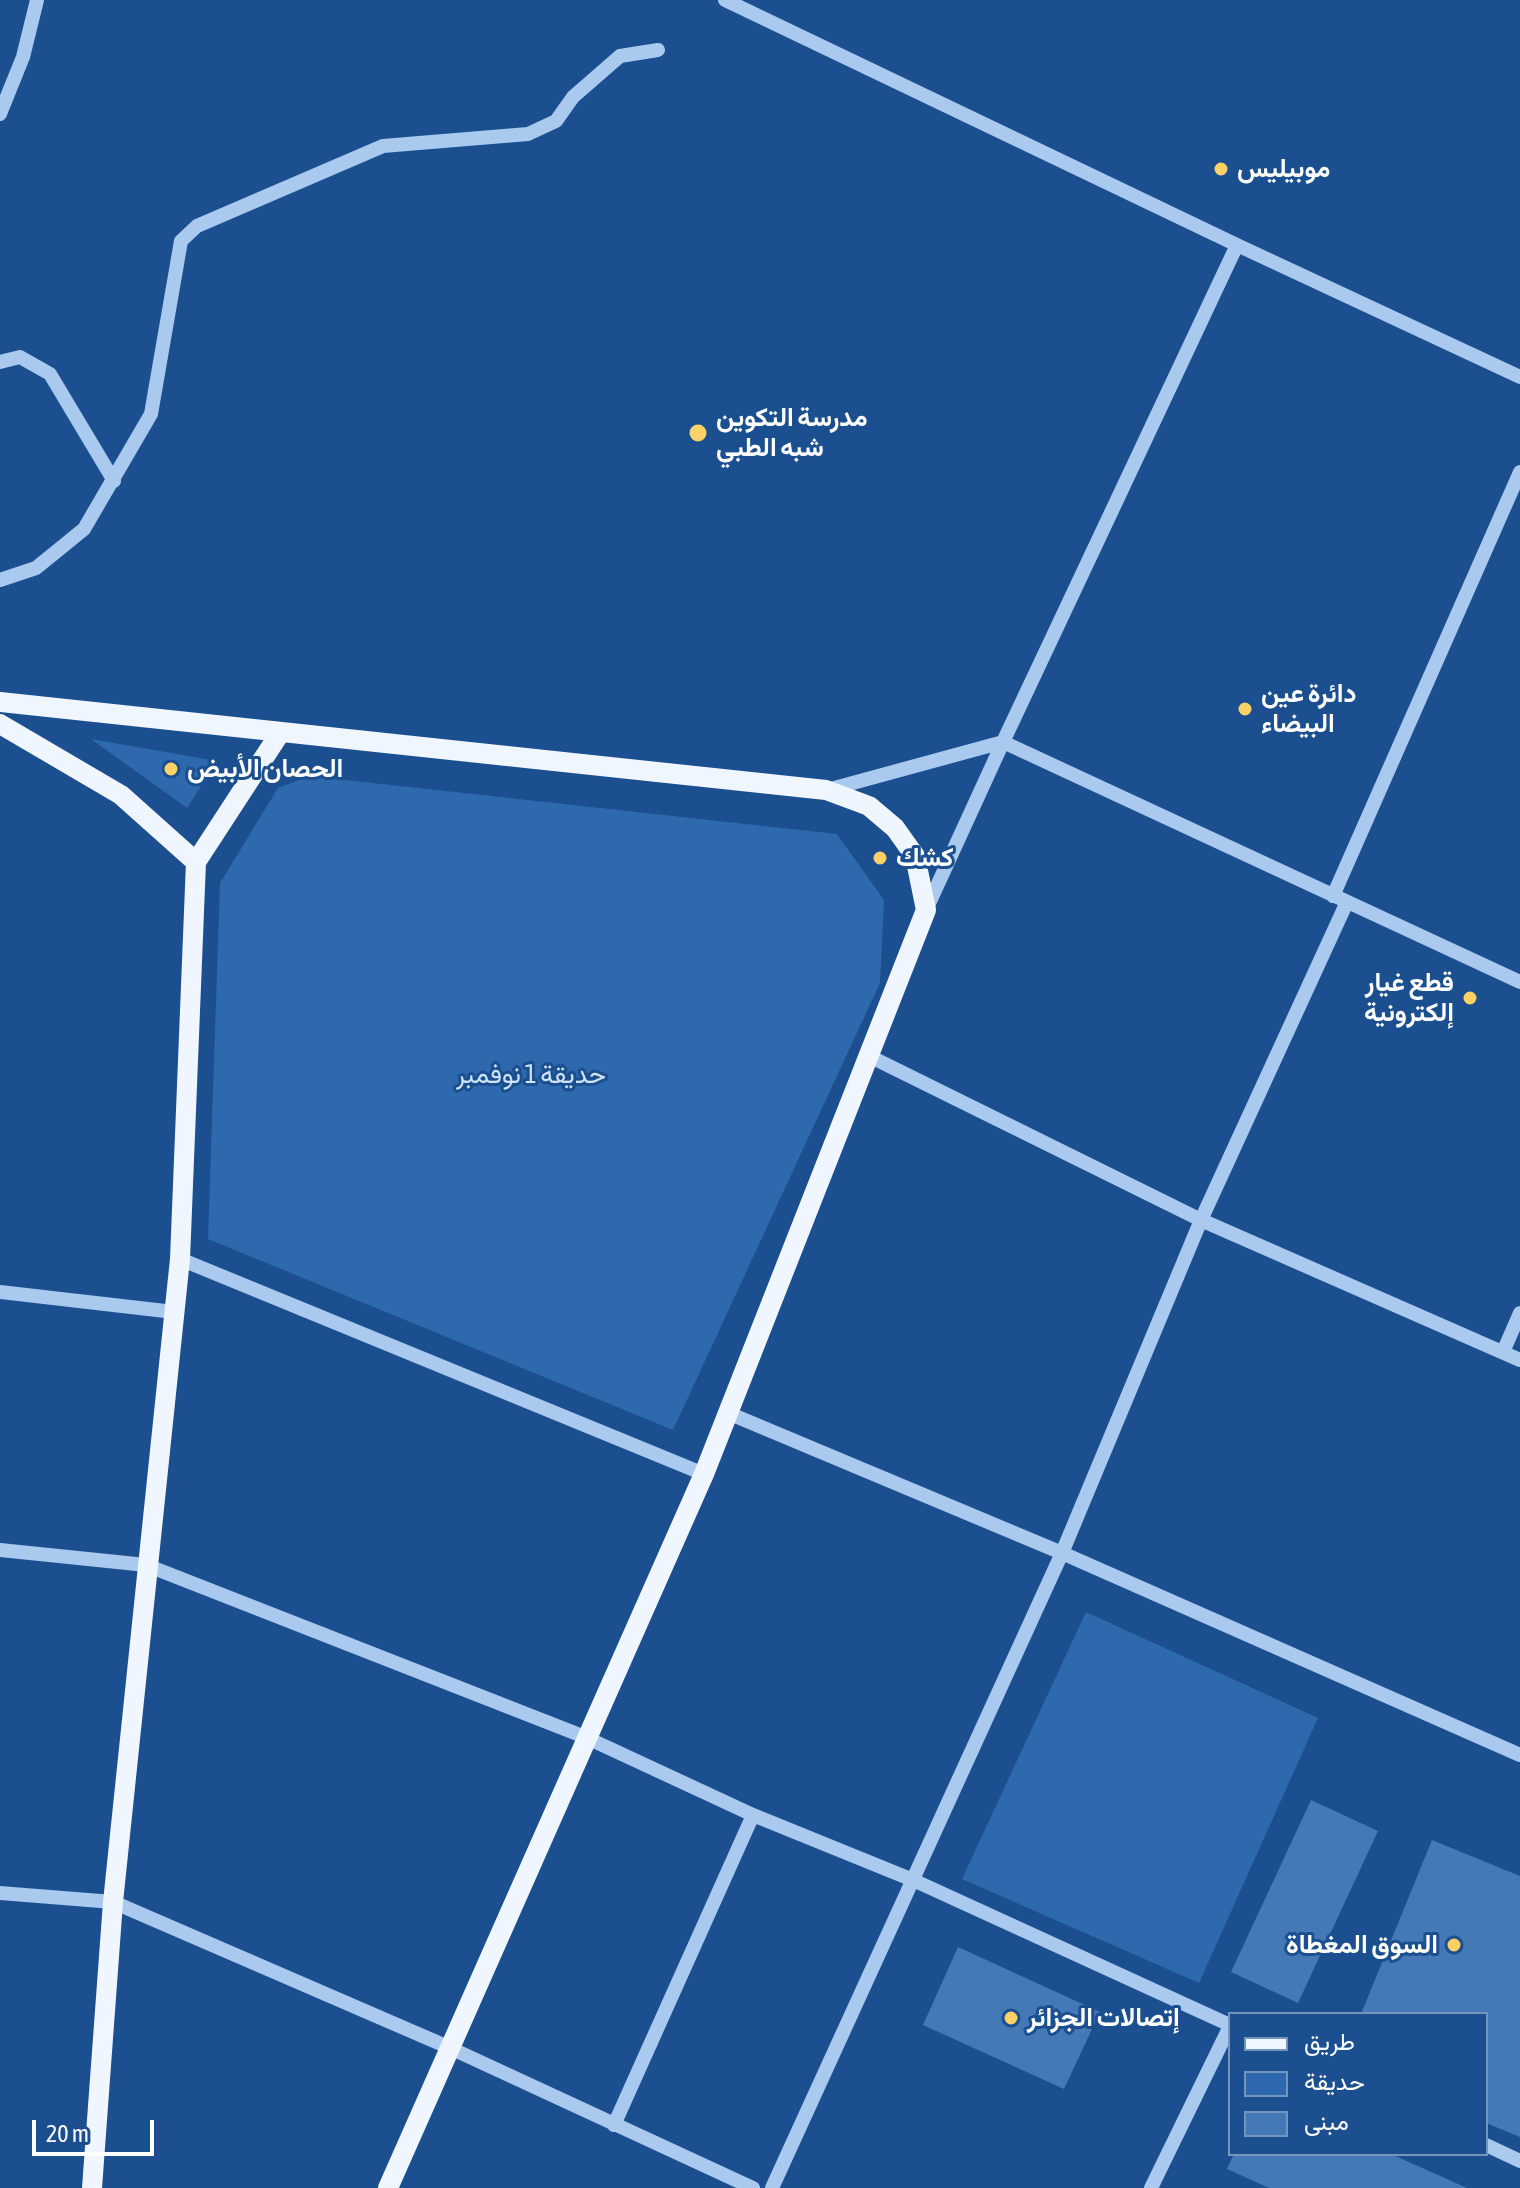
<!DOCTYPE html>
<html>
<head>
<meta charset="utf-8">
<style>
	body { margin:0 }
	#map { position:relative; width:1520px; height:2188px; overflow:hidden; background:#1b4f8f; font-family:"Asap Condensed",Vazirmatn,sans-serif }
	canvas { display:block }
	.legend { position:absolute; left:1228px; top:2012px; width:260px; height:144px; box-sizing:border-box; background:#1b4f8f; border:2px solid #7695bc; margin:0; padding:10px 14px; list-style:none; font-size:24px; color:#fff }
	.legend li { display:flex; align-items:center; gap:16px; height:40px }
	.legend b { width:40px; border:2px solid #7695bc }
	.scale { position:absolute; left:32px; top:2120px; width:122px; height:36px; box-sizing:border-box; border:4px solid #fff; border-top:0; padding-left:10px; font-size:24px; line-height:28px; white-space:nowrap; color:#fff; -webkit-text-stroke:6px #1b4f8f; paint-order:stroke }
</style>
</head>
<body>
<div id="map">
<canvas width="1520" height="2188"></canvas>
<ul class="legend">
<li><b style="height:10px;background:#f0f6ff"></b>طريق</li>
<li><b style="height:22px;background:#2e69ad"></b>حديقة</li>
<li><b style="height:22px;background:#4478b7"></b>مبنى</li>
</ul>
<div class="scale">20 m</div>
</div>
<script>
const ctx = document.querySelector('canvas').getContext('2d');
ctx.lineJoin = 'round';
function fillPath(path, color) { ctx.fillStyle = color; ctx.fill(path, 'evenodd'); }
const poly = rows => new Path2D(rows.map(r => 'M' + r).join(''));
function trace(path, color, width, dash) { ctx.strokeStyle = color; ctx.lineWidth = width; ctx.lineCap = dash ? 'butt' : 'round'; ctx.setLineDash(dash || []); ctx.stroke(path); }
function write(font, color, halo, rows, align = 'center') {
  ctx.font = font + ' "Asap Condensed",Vazirmatn,sans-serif'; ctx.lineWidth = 6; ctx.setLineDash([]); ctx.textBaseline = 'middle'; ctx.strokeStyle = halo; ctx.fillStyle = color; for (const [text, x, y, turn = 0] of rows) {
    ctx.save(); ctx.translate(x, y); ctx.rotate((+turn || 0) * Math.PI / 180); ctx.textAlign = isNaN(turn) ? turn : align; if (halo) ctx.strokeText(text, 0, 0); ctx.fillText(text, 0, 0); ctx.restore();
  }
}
fillPath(poly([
	[91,739,217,761,187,808],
	[309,776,837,834,884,900,880,983,673,1430,208,1239,220,883,278,788],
	[1086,1612,1318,1718,1199,1983,962,1879]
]), '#2e69ad');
fillPath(poly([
	[1311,1800,1378,1831,1298,2003,1231,1972],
	[1432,1840,1520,1876,1520,2137,1486,2123,1486,2014,1361,2014],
	[958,1947,1100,2012,1064,2089,923,2025],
	[1234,2154,1391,2154,1467,2188,1269,2188,1227,2169]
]), '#4478b7');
trace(poly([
	[725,0,1237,245],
	[0,114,23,57,37,0],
	[0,362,20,357,50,374,114,481],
	[1520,377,1237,245,1003,742,1520,982],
	[0,580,36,568,84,529,151,414,181,241,197,226,383,146,528,134,556,121,573,97,620,56,658,50],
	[827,790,1003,742,926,910],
	[1333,896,1520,472],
	[869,1056,1201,1220,1520,1360],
	[180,1259,704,1474],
	[0,1292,174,1312],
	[1503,1352,1520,1313],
	[728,1413,1062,1553,1520,1755],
	[0,1550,146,1565,585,1737,753,1815,913,1880,1230,2025],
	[0,1893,113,1902,448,2047,753,2188],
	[614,2125,753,1815],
	[1486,2145,1520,2161],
	[772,2188,1062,1553,1201,1220,1347,902],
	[1151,2188,1230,2026]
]), '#a9c9ee', 14);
trace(poly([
	[0,702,826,790,869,806,895,828,915,856,926,910,704,1474,388,2188],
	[0,724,121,795,196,862,180,1259,113,1902,92,2188],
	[196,862,280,733]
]), '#f0f6ff', 20);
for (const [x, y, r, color] of [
	[1221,169,8,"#ffd166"],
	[698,433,10,"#ffd166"],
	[1245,709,8,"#ffd166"],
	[171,769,8,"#ffd166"],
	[880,858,8,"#ffd166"],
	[1470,998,8,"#ffd166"],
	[1454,1945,8,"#ffd166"],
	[1011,2018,8,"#ffd166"]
]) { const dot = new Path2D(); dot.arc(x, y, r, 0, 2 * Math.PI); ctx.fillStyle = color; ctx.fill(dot); trace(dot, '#1b4f8f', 3); }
write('bold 26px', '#fff', '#1b4f8f', [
	["موبيليس",1237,169],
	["مدرسة التكوين",716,418],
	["شبه الطبي",716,448],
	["دائرة عين",1261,694],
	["البيضاء",1261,724],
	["الحصان الأبيض",187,769],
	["كشك",896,858],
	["قطع غيار",1454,983,"right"],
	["إلكترونية",1454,1013,"right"],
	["السوق المغطاة",1438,1945,"right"],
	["إتصالات الجزائر",1027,2018]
], 'left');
write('26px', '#cfe3fa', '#1b4f8f', [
	["حديقة 1 نوفمبر",531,1075]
]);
</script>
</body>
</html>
